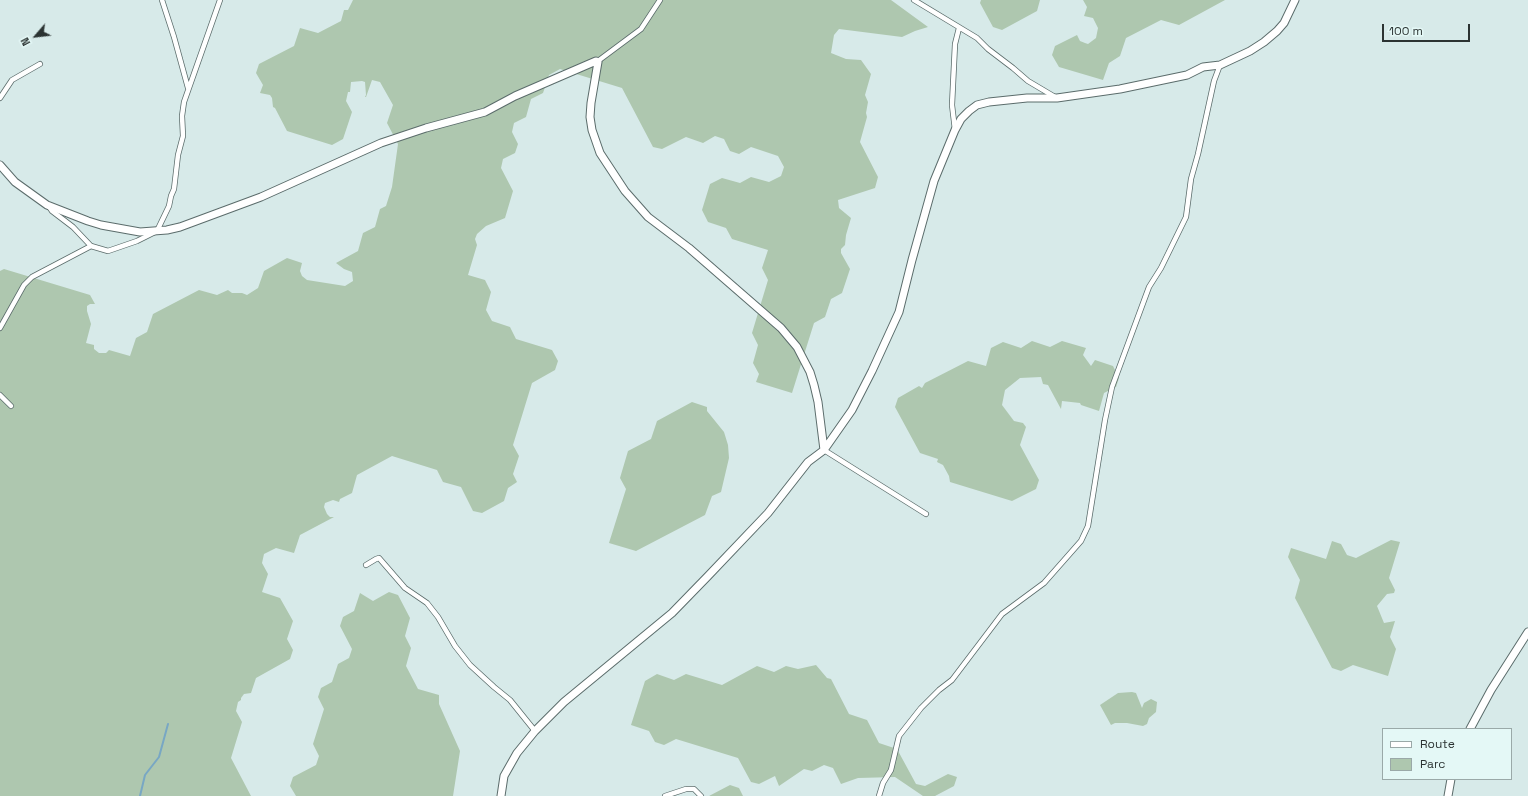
<!DOCTYPE html>
<html>
<head>
<meta charset="utf-8">
<style>
	body { margin:0 }
	#map { position:relative; width:1528px; height:796px; overflow:hidden; background:#d7eae9; font-family:"Space Grotesk",sans-serif }
	canvas { display:block }
	.legend { position:absolute; left:1382px; top:728px; width:130px; height:52px; box-sizing:border-box; background:#e4f8f6; border:1px solid #9aa9a8; margin:0; padding:5px 7px; list-style:none; font-size:12px; color:#2b3332 }
	.legend li { display:flex; align-items:center; gap:8px; height:20px }
	.legend b { width:20px; border:1px solid #9aa9a8 }
	.north { position:absolute; left:16px; top:16px; width:40px; height:40px; -webkit-text-stroke:3px #e4f8f6; paint-order:stroke; rotate:242deg; font-size:11px; font-weight:700; line-height:16px; text-align:center; color:#2b3332 }
	.north::after { content:''; display:block; margin:auto; width:14px; height:18px; background:#2b3332; clip-path:polygon(50% 0,100% 100%,50% 72%,0 100%) }
	.scale { position:absolute; left:1382px; top:24px; width:88px; height:18px; box-sizing:border-box; border:2px solid #2b3332; border-top:0; padding-left:5px; font-size:12px; line-height:14px; white-space:nowrap; color:#2b3332; -webkit-text-stroke:3px #e4f8f6; paint-order:stroke }
</style>
</head>
<body>
<div id="map">
<canvas width="1528" height="796"></canvas>
<ul class="legend">
<li><b style="height:5px;background:#fff"></b>Route</li>
<li><b style="height:11px;background:#aec7af"></b>Parc</li>
</ul>
<div class="north">N</div>
<div class="scale">100 m</div>
</div>
<script>
const ctx = document.querySelector('canvas').getContext('2d');
ctx.lineJoin = 'round';
function fillPath(path, color) { ctx.fillStyle = color; ctx.fill(path, 'evenodd'); }
const poly = rows => new Path2D(rows.map(r => 'M' + r).join(''));
function trace(path, color, width, dash) { ctx.strokeStyle = color; ctx.lineWidth = width; ctx.lineCap = dash ? 'butt' : 'round'; ctx.setLineDash(dash || []); ctx.stroke(path); }
fillPath(poly([
	[353,0,891,0,928,27,915,31,902,37,839,29,834,35,831,53,846,59,861,60,871,74,865,95,868,102,866,113,867,117,860,142,878,177,875,188,838,200,839,208,851,218,846,235,845,245,841,249,841,253,850,269,842,293,831,299,825,317,814,323,792,393,756,382,759,374,753,363,758,345,752,333,768,280,762,268,768,250,732,239,726,228,708,222,702,210,710,184,722,178,740,183,751,177,769,182,781,176,784,167,778,156,751,147,739,154,730,151,724,139,715,136,703,143,686,137,662,149,653,147,622,88,560,69,549,75,543,93,531,99,526,117,514,123,512,132,518,144,515,153,503,159,501,168,513,191,505,218,486,226,477,234,475,239,477,245,468,275,485,280,491,292,486,310,492,321,510,327,516,339,552,350,558,361,555,370,532,383,513,445,519,456,513,474,517,482,508,488,504,501,482,513,473,511,461,487,443,482,437,470,392,456,357,475,352,493,340,499,339,502,333,500,325,503,324,507,327,514,330,517,334,517,300,535,294,553,276,548,264,554,262,563,268,574,262,592,280,598,293,621,287,639,293,650,290,659,256,678,251,693,244,694,241,698,241,700,238,702,236,711,242,722,231,758,251,796,0,796,0,271,4,269,90,295,95,304,90,304,87,306,87,311,91,324,86,343,94,345,94,349,99,353,106,353,109,350,130,356,136,338,147,332,153,314,199,290,217,295,228,290,232,293,242,293,247,295,258,288,264,271,287,258,302,263,300,271,302,276,307,280,345,286,353,281,352,272,344,269,336,263,358,251,363,233,375,227,380,209,386,206,392,187,398,144,387,123,393,105,380,82,372,80,366,97,365,97,366,95,365,82,362,81,351,82,350,92,348,92,346,101,352,112,343,139,332,145,287,131,275,108,273,107,272,98,270,95,260,93,263,85,256,73,259,64,294,46,300,28,318,33,341,21,344,10,348,10],
	[981,0,1040,0,1037,11,1002,30,993,27,980,3],
	[1083,0,1225,0,1179,25,1161,20,1126,38,1120,56,1109,63,1103,80,1059,67,1052,55,1055,46,1077,35,1080,41,1085,43,1088,44,1096,38,1098,28,1093,18,1084,16,1087,7],
	[1032,341,1050,347,1062,341,1086,348,1083,355,1091,366,1095,360,1113,366,1119,378,1116,387,1104,393,1099,411,1081,405,1080,403,1062,401,1061,409,1048,385,1043,384,1041,377,1020,378,1005,390,1002,405,1014,421,1023,423,1026,427,1020,445,1039,480,1036,489,1012,501,950,482,949,476,943,465,937,462,938,459,920,453,895,407,898,398,919,386,922,388,925,383,968,361,986,366,991,348,1003,342,1021,348],
	[692,402,707,407,707,411,724,432,728,445,729,458,721,492,712,496,705,515,636,551,609,543,626,489,620,478,628,451,651,439,657,421],
	[1391,540,1400,542,1389,578,1395,590,1394,593,1387,594,1377,606,1384,623,1395,621,1390,637,1396,649,1388,676,1353,665,1341,671,1332,668,1295,598,1300,580,1288,557,1291,548,1326,559,1332,541,1341,544,1347,555,1356,558],
	[389,592,398,595,410,618,405,636,411,648,406,666,418,689,439,695,439,704,460,751,453,796,296,796,290,786,293,777,316,765,319,756,313,744,324,709,318,697,321,688,332,682,338,664,349,658,352,649,340,626,343,617,354,611,360,593,373,601],
	[816,665,827,678,831,679,849,714,867,720,879,743,897,749,916,784,925,786,948,774,957,777,954,786,935,796,923,796,895,777,858,778,841,784,833,768,824,765,812,771,804,769,779,786,775,776,759,784,751,782,738,758,676,739,664,745,655,742,649,731,631,725,645,681,657,674,674,680,686,674,722,685,757,666,774,672,786,666,798,669],
	[1132,692,1136,693,1142,708,1144,703,1151,699,1157,702,1156,712,1149,718,1147,724,1143,726,1127,723,1115,723,1111,725,1100,705,1118,693],
	[730,785,739,788,743,796,709,796]
]), '#aec7af');
trace(poly([
	[140,796,145,775,159,757,168,724]
]), '#78a7c4', 2);
const street = poly([
	[162,0,174,37,188,88],
	[914,0,977,38,988,49,1013,68,1028,81,1055,97],
	[598,61,641,29,660,0],
	[0,98,12,80,40,64],
	[955,130,952,105,955,44,959,28],
	[48,205,52,211,73,227,91,246,108,251,137,241,157,231,169,206,171,196,174,189,178,155,183,136,182,116,184,102,220,0],
	[0,328,24,285,32,277,91,246],
	[0,395,11,406],
	[824,450,926,514],
	[366,565,376,559,379,558,405,588,427,603,438,617,455,646,470,665,494,687,510,700,535,731],
	[665,796,686,789,694,789,701,796],
	[879,796,883,783,891,770,899,736,921,708,939,690,952,680,1002,614,1044,583,1081,541,1088,526,1105,420,1112,387,1149,287,1161,268,1186,217,1191,179,1198,154,1214,81,1220,65]
]);
const secondary = poly([
	[0,165,15,182,47,205,88,221,101,225,140,232,167,230,180,227,261,197,381,143,426,128,485,112,515,96,596,61,598,62,591,103,590,117,592,130,600,153,625,191,648,217,689,248,781,328,797,347,810,372,814,385,818,402,824,450],
	[1470,729,1491,690,1528,632],
	[501,796,504,776,517,753,535,731,564,702,672,613,708,576,768,513,808,462,824,450,852,410,872,371,899,312,912,260,934,181,955,130,961,119,969,111,977,105,989,102,1027,98,1057,98,1120,89,1187,75,1203,67,1220,65,1250,51,1264,42,1277,31,1284,23,1295,0],
	[1448,796,1451,779]
]);
trace(street, '#5b6c6b', 6);
trace(secondary, '#5b6c6b', 9);
trace(street, '#fff', 4.5);
trace(secondary, '#fff', 7);
</script>
</body>
</html>
